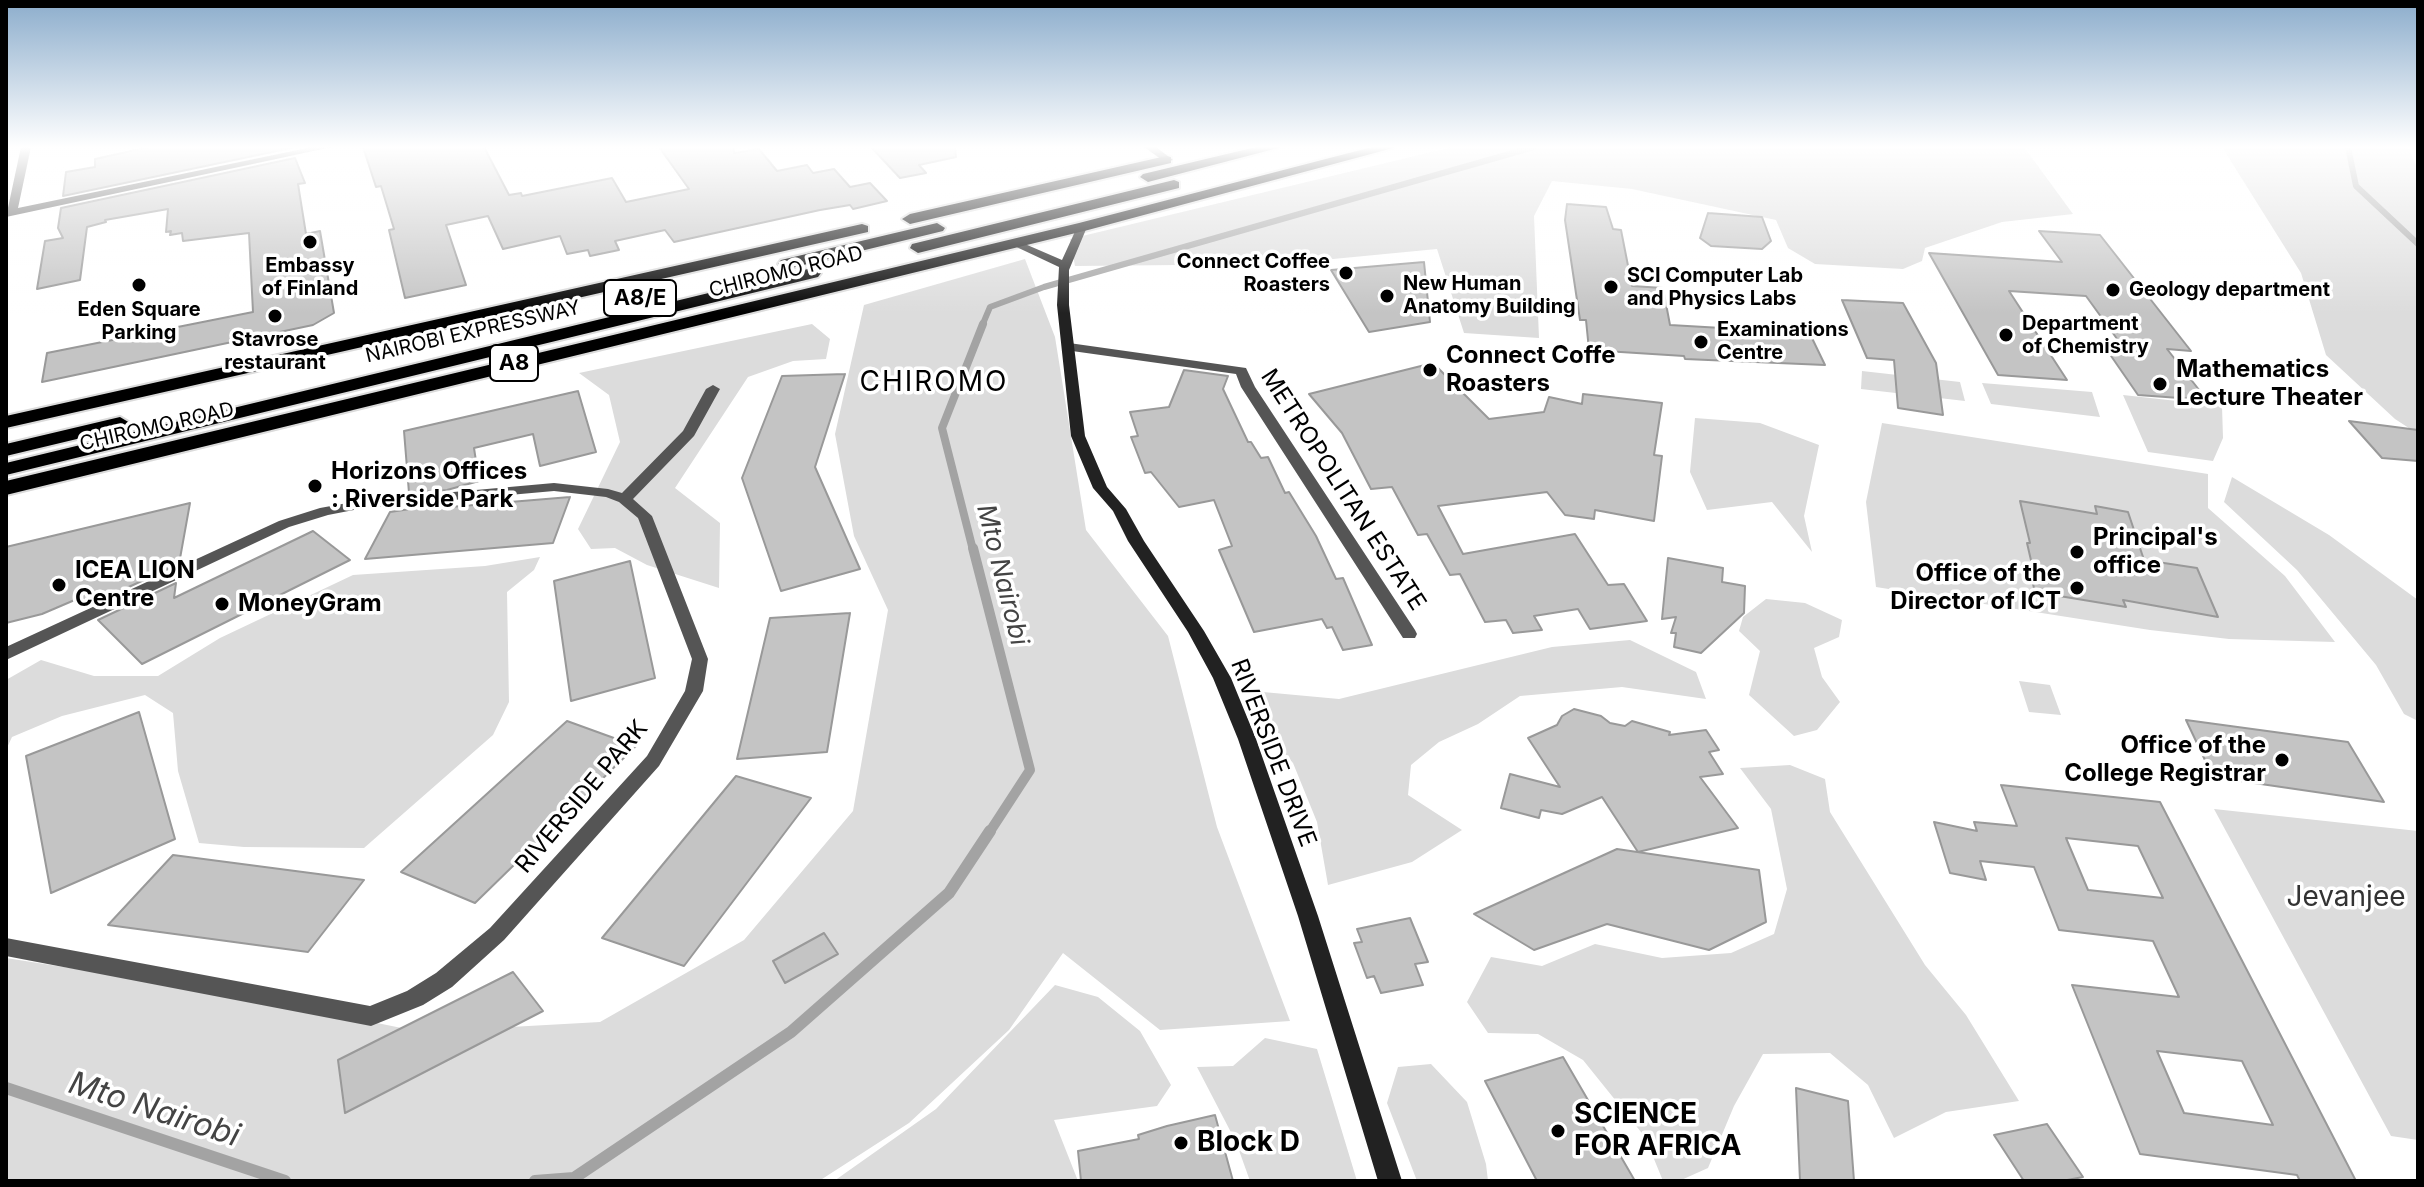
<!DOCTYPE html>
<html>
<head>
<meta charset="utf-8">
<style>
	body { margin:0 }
	#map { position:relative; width:2424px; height:1187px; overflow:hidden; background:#fff; font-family:Inter,sans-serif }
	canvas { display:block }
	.frame { position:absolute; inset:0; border:8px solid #000; pointer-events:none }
</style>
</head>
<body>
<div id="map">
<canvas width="2424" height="1187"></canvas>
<div class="frame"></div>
</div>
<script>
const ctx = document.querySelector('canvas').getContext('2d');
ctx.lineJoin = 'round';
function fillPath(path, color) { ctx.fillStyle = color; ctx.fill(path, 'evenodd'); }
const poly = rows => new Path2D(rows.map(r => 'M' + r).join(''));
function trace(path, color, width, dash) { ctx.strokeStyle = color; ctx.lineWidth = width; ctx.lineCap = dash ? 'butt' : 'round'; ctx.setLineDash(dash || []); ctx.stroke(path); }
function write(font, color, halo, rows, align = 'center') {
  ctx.font = font + ' Inter,sans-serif'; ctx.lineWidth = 7; ctx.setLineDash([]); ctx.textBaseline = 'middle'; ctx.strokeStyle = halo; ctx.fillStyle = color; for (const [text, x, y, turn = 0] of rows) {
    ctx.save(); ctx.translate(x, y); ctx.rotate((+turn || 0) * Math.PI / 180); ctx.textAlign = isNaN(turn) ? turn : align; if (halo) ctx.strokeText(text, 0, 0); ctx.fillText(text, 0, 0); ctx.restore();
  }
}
fillPath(poly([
	[1452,147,2024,147,2073,214,2002,222,1925,248,1922,261,1903,269,1815,264,1788,248,1776,220,1632,189,1552,181,1534,216,1539,338,1464,333,1437,249,1281,264,1075,266,1070,239],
	[2222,147,2408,147,2418,170,2418,434,2395,419,2326,355,2301,273],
	[1025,259,1055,337,1086,530,1168,636,1217,827,1290,1021,1160,1030,1063,953,1009,1030,909,1123,819,1181,6,1181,6,958,236,994,421,1032,600,1022,744,940,853,811,888,610,854,536,835,434,864,305],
	[812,324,830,339,826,359,793,361,748,377,675,488,720,523,719,588,647,565,615,548,591,549,578,529,620,442,609,395,579,373],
	[1862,371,1960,382,1965,401,1861,389],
	[1982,383,2092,392,2100,417,1991,404],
	[2123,395,2222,406,2223,438,2213,461,2148,452],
	[1695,418,1760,423,1819,445,1804,516,1812,552,1772,502,1707,510,1690,472],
	[1882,423,2208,474,2208,508,2285,576,2335,642,2229,639,2150,630,1876,587,1866,502],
	[2232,477,2329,535,2418,600,2418,721,2404,714,2376,665,2297,570,2224,502],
	[540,557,534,570,507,592,509,702,493,735,364,848,244,847,199,843,178,771,173,713,145,695,62,716,12,737,6,750,6,680,41,660,94,676,158,676,220,638,353,575,485,566],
	[1766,599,1805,603,1842,620,1839,637,1814,648,1822,677,1840,702,1817,730,1794,736,1749,695,1760,651,1739,631,1743,617],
	[1630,640,1696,672,1706,699,1622,687,1520,696,1478,724,1439,742,1411,765,1408,795,1462,830,1412,862,1328,885,1317,822,1293,763,1254,720,1263,692,1339,699,1552,647],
	[2019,681,2050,685,2061,715,2029,712],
	[1790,765,1825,779,1830,812,1925,965,1966,1015,2019,1101,1946,1112,1894,1138,1868,1085,1830,1053,1763,1054,1734,1106,1708,1168,1679,1181,1663,1181,1645,1137,1583,1060,1538,1034,1488,1033,1467,1002,1491,957,1542,966,1595,944,1662,958,1731,953,1774,934,1787,889,1771,809,1740,768],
	[2214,809,2418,831,2418,1140,2391,1136],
	[1055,985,1098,997,1140,1031,1171,1085,1157,1106,1054,1120,1078,1181,834,1181,936,1109],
	[1265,1038,1317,1049,1357,1181,1250,1181,1236,1142,1197,1067,1233,1066],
	[1431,1064,1467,1102,1486,1164,1488,1181,1417,1181,1387,1103,1398,1067]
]), '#dcdcdc');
trace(poly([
	[2348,147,2356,186,2418,244],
	[982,326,990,307,1044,287,1534,147]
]), '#a3a3a3', 6);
trace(poly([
	[973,550,942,428,983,324]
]), '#a3a3a3', 8);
trace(poly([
	[973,548,1030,770,989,833]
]), '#a3a3a3', 10);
trace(poly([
	[6,1088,285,1181],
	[535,1181,574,1178,791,1032,949,893,990,831]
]), '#a3a3a3', 12);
const building = poly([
	[149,147,291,147,291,148,63,196,66,172,95,167,95,159,149,147],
	[363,147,484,147,509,195,521,193,522,196,612,178,626,202,689,189,659,147,734,147,734,153,759,149,777,171,807,165,813,173,834,169,850,187,870,183,887,201,853,209,850,205,820,210,674,242,665,230,615,241,619,250,590,256,588,250,567,254,560,236,503,249,488,216,446,225,466,285,405,298,389,230,394,229,381,186,376,187,363,147],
	[871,147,955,147,956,157,919,165,926,173,900,178,871,147],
	[295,158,305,183,298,184,306,234,320,231,334,313,313,325,42,382,47,353,253,312,249,233,183,241,182,233,170,235,171,231,166,232,168,209,105,220,106,222,87,227,80,280,37,289,45,241,63,238,58,228,61,208,295,158],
	[1567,204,1606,207,1613,229,1621,230,1632,286,1663,288,1670,325,1722,328,1723,331,1810,334,1825,365,1685,359,1684,356,1589,350,1586,320,1580,320,1565,220,1567,204],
	[1708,213,1762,217,1771,241,1762,249,1711,246,1700,238,1708,213],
	[2039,231,2100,235,2191,351,2167,349,2207,400,2138,395,2109,353,2128,354,2086,296,2009,291,2067,380,1998,375,1929,253,2062,262,2039,231],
	[1424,262,1430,322,1369,332,1331,270,1424,262],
	[1842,300,1903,303,1936,363,1943,415,1898,408,1894,360,1867,358,1842,300],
	[1433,363,1489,419,1544,412,1549,397,1582,404,1583,394,1662,403,1654,455,1662,456,1654,521,1595,510,1594,519,1565,515,1547,492,1438,506,1463,554,1575,534,1608,585,1624,584,1647,621,1590,629,1578,609,1534,616,1542,630,1513,633,1506,620,1485,622,1460,574,1450,575,1427,534,1418,535,1392,487,1371,489,1342,433,1309,394,1433,363],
	[1184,370,1228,376,1223,389,1248,442,1251,442,1261,458,1268,457,1285,493,1289,492,1316,536,1336,579,1343,578,1372,645,1343,650,1332,627,1327,628,1322,619,1254,632,1219,550,1232,546,1214,500,1179,507,1151,472,1145,473,1131,437,1138,436,1130,412,1169,407,1184,370],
	[845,374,815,467,860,569,781,591,742,478,782,376,845,374],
	[578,391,596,452,540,466,533,434,474,448,479,481,447,490,409,493,404,431,578,391],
	[2349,421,2418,430,2418,461,2382,458,2349,421],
	[570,497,553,543,365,559,390,512,450,503,450,507,570,497],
	[2020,501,2097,514,2095,506,2128,512,2144,560,2197,568,2218,617,2123,600,2126,607,2035,592,2029,568,2033,569,2027,543,2030,543,2020,501],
	[190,503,179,564,85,607,77,599,42,614,6,623,6,547,190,503],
	[313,531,350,560,142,664,98,620,176,583,174,598,313,531],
	[1668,558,1723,568,1722,582,1745,586,1744,613,1701,653,1674,647,1676,633,1671,633,1676,617,1662,619,1668,558],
	[630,561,655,678,571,701,554,581,630,561],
	[850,613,827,752,737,759,770,618,850,613],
	[1574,709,1601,716,1610,723,1625,726,1632,721,1670,732,1669,735,1706,730,1719,750,1709,752,1723,774,1700,777,1738,828,1638,852,1602,797,1562,814,1541,810,1539,818,1501,808,1510,774,1560,787,1528,738,1557,725,1562,716,1574,709],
	[139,712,175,839,51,893,26,756,139,712],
	[2186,720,2348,742,2384,802,2213,777,2186,720],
	[567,721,636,746,475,903,401,872,567,721],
	[736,776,811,798,684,966,602,938,736,776],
	[2001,785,2160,802,2356,1181,2300,1181,2297,1175,2140,1154,2072,985,2179,997,2153,941,2059,930,2034,867,1980,861,1986,880,1950,873,1934,822,1977,831,1974,822,2017,826,2001,785],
	[2066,838,2138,846,2163,898,2088,890,2066,838],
	[2157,1051,2242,1061,2273,1125,2184,1113,2157,1051],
	[1617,849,1759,870,1766,922,1709,950,1607,924,1534,950,1474,914,1617,849],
	[173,855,364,880,308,952,108,925,173,855],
	[1410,918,1428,962,1415,964,1423,985,1381,993,1374,976,1367,978,1354,943,1362,942,1357,929,1410,918],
	[824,933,838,954,785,983,773,961,824,933],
	[513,972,543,1011,345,1113,338,1060,513,972],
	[1563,1057,1635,1181,1537,1181,1485,1081,1563,1057],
	[1796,1088,1848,1101,1854,1181,1800,1181,1796,1088],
	[1215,1115,1233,1181,1081,1181,1078,1151,1139,1139,1138,1135,1167,1126,1215,1115],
	[2047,1124,2083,1177,2062,1181,2024,1181,1994,1135,2047,1124]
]);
fillPath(building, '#c4c4c4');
trace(building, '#999', 2);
const highway = poly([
	[1256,147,1282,147,1148,182,1140,177,1143,174,1256,147],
	[1372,147,1397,147,1088,230,6,495,6,481,1079,223,1372,147],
	[1166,156,1171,157,1171,163,910,224,902,219,910,214,1166,156],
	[1174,180,1179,182,1179,188,918,253,910,248,912,244,1174,180],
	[937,223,945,228,943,231,787,269,778,264,781,260,937,223],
	[862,224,868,226,868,232,6,428,6,416,862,224],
	[812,268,818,269,821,273,818,277,6,475,6,463,812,268],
	[120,417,130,423,127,427,6,456,6,444,120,417]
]);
trace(highway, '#dbdbdb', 4);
fillPath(poly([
	[21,147,31,147,18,208,312,147,332,147,6,217,21,147],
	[1069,343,1246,368,1255,387,1415,630,1417,634,1415,638,1403,638,1241,387,1236,374,1065,350,1065,344,1069,343],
	[713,385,720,389,694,436,633,499,652,516,708,659,703,691,659,766,504,940,452,987,423,1005,371,1026,6,956,6,938,370,1006,407,991,436,973,490,928,647,756,685,691,692,659,638,518,619,502,606,497,554,491,364,508,328,515,289,527,6,660,6,647,279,521,320,508,364,500,554,483,608,489,622,493,683,431,706,389,713,385]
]), '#555');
fillPath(poly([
	[1144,147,1156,147,1173,160,1165,162,1144,147],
	[1078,225,1087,227,1069,270,1069,305,1085,436,1107,487,1126,509,1144,541,1204,631,1231,678,1256,739,1318,916,1402,1181,1378,1181,1298,916,1238,739,1213,678,1188,632,1128,541,1113,511,1093,488,1071,436,1057,305,1059,267,1008,243,1018,241,1062,260,1078,225]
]), '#222');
fillPath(highway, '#000');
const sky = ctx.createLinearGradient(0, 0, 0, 313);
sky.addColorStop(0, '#8cadcc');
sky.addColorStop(0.47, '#fff');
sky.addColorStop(1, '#ffffff00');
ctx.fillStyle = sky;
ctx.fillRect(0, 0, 2424, 313);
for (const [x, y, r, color] of [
	[310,242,8,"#000"],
	[1346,273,8,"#000"],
	[139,285,8,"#000"],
	[1611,287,8,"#000"],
	[2113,290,8,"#000"],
	[1387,296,8,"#000"],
	[275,316,8,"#000"],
	[2006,335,8,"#000"],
	[1701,342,8,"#000"],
	[1430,370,8,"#000"],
	[2160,384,8,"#000"],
	[315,486,8,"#000"],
	[2077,552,8,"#000"],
	[59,585,8,"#000"],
	[2077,588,8,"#000"],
	[222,604,8,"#000"],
	[2282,760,8,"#000"],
	[1558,1131,8,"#000"],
	[1181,1143,8,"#000"]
]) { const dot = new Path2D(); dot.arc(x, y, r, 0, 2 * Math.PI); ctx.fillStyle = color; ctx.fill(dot); trace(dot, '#fff', 3); }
write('bold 20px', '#000', '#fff', [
	["Connect Coffee",1330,262,"right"],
	["Roasters",1330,285,"right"],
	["Embassy",310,266,"center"],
	["of Finland",310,289,"center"],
	["SCI Computer Lab",1627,276],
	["and Physics Labs",1627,299],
	["New Human",1403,284],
	["Anatomy Building",1403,307],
	["Geology department",2129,290],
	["Eden Square",139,310,"center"],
	["Parking",139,333,"center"],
	["Department",2022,324],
	["of Chemistry",2022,347],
	["Examinations",1717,330],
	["Centre",1717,353],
	["Stavrose",275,340,"center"],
	["restaurant",275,363,"center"]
], 'left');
write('20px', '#000', '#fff', [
	["CHIROMO ROAD",786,272,-14],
	["NAIROBI EXPRESSWAY",473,332,-13],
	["CHIROMO ROAD",157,427,-13]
]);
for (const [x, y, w] of [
	[640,298,72],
	[514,363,48]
]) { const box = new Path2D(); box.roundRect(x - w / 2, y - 18, w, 36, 6); ctx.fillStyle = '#fff'; ctx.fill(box); trace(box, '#000', 2); }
write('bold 22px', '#000', null, [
	["A8/E",640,298],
	["A8",514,363]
]);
write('bold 24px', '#000', '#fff', [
	["Connect Coffe",1446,356],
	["Roasters",1446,384],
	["Mathematics",2176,370],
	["Lecture Theater",2176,398],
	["Horizons Offices",331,472],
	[": Riverside Park",331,500],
	["Principal's",2093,538],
	["office",2093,566],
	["ICEA LION",75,571],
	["Centre",75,599],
	["Office of the",2061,574,"right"],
	["Director of ICT",2061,602,"right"],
	["MoneyGram",238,604],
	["Office of the",2266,746,"right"],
	["College Registrar",2266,774,"right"]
], 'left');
write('24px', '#000', '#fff', [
	["METROPOLITAN ESTATE",1343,490,57],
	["RIVERSIDE DRIVE",1273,753,69],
	["RIVERSIDE PARK",582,797,-50]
]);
write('italic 26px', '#444', '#fff', [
	["Mto Nairobi",1002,575,76]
]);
ctx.letterSpacing = '2px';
write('28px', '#000', '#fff', [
	["CHIROMO",934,383]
]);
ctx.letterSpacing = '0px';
write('28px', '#333', '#fff', [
	["Jevanjee",2346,898]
]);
write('bold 28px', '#000', '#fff', [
	["SCIENCE",1574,1115],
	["FOR AFRICA",1574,1147],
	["Block D",1197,1143]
], 'left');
write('italic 32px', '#444', '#fff', [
	["Mto Nairobi",154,1110,18]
]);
</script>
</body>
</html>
